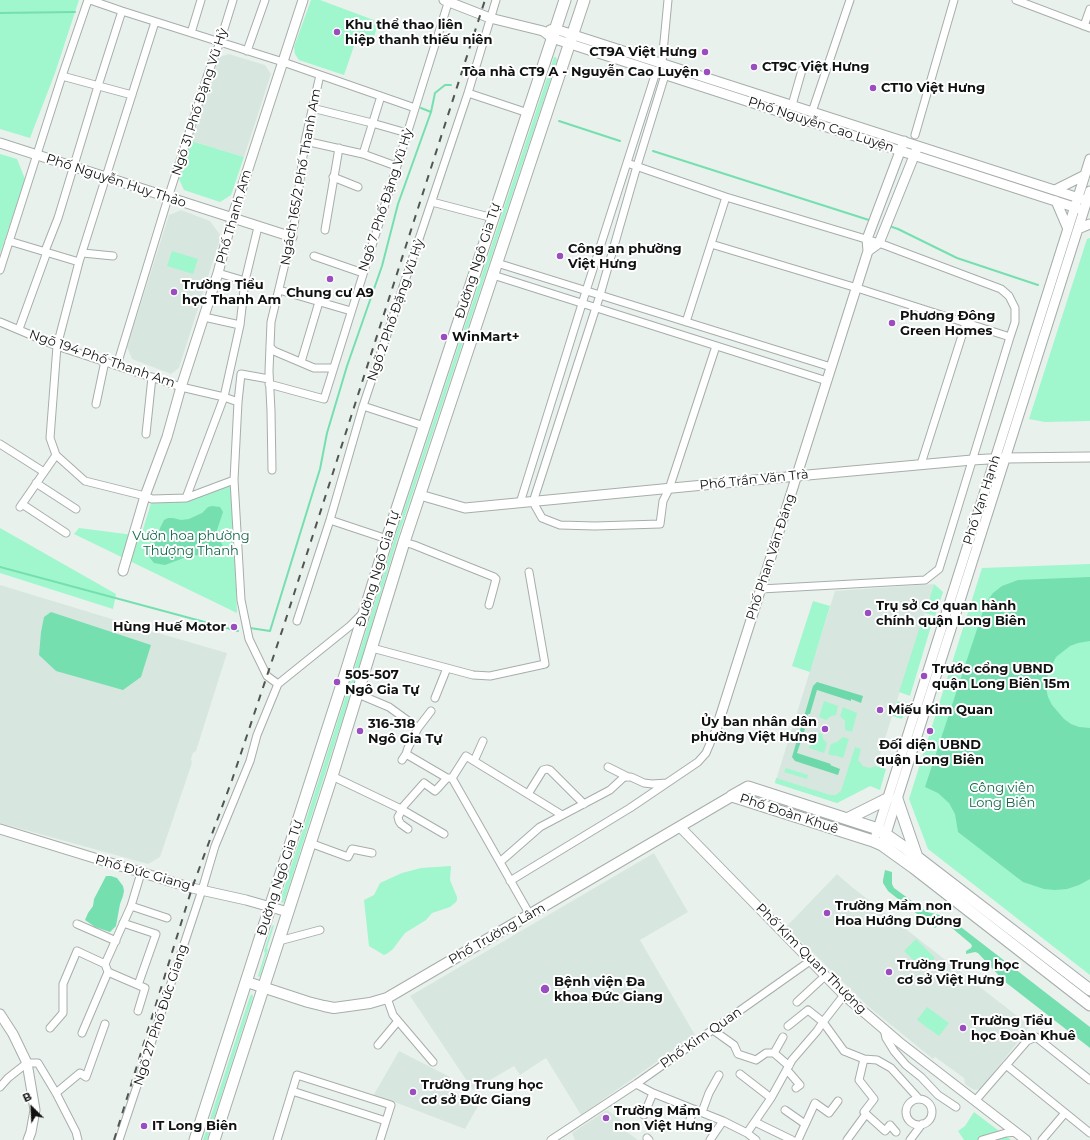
<!DOCTYPE html>
<html>
<head>
<meta charset="utf-8">
<style>
	body { margin:0 }
	#map { position:relative; width:1090px; height:1140px; overflow:hidden; background:#e9f1ec; font-family:Montserrat,sans-serif }
	canvas { display:block }
	.north { position:absolute; left:12px; top:1088px; width:40px; height:40px; -webkit-text-stroke:3px #fff; paint-order:stroke; rotate:336deg; font-size:11px; font-weight:700; line-height:16px; text-align:center; color:#0f1210 }
	.north::after { content:''; display:block; margin:auto; width:14px; height:18px; background:#0f1210; clip-path:polygon(50% 0,100% 100%,50% 72%,0 100%) }
</style>
</head>
<body>
<div id="map">
<canvas width="1090" height="1140"></canvas>
<div class="north">B</div>
</div>
<script>
const ctx = document.querySelector('canvas').getContext('2d');
ctx.lineJoin = 'round';
function fillPath(path, color) { ctx.fillStyle = color; ctx.fill(path, 'evenodd'); }
const poly = rows => new Path2D(rows.map(r => 'M' + r).join(''));
function trace(path, color, width, dash) { ctx.strokeStyle = color; ctx.lineWidth = width; ctx.lineCap = dash ? 'butt' : 'round'; ctx.setLineDash(dash || []); ctx.stroke(path); }
function write(font, color, halo, rows, align = 'center') {
  ctx.font = font + ' Montserrat,sans-serif'; ctx.lineWidth = 4; ctx.setLineDash([]); ctx.textBaseline = 'middle'; ctx.strokeStyle = halo; ctx.fillStyle = color; for (const [text, x, y, turn = 0] of rows) {
    ctx.save(); ctx.translate(x, y); ctx.rotate((+turn || 0) * Math.PI / 180); ctx.textAlign = isNaN(turn) ? turn : align; if (halo) ctx.strokeText(text, 0, 0); ctx.fillText(text, 0, 0); ctx.restore();
  }
}
fillPath(poly([
	[229,54,265,65,271,74,244,157,191,141,219,57],
	[181,210,210,221,221,236,179,368,171,374,132,359,127,347,169,215],
	[934,584,870,786,837,803,775,783,835,591],
	[0,585,158,633,227,653,196,751,193,753,191,759,192,763,160,857,148,864,0,823],
	[654,853,688,912,640,940,695,1035,581,1115,546,1058,520,1075,514,1066,473,1090,410,996],
	[837,874,852,887,1030,1026,981,1089,974,1090,965,1084,964,1078,935,1057,933,1059,869,1007,786,927],
	[399,1051,450,1077,445,1088,478,1106,465,1129,392,1101,373,1096],
	[607,1110,630,1126,627,1132,638,1140,575,1140,572,1133]
]), '#d7e7df');
fillPath(poly([
	[0,0,79,0,55,73,30,138,0,129],
	[311,0,320,0,379,22,370,48,355,43,344,75,299,60,295,54,294,47],
	[556,57,557,60,397,540,357,674,284,902,282,903,280,901,353,673,394,540,553,60,554,57],
	[191,141,244,157,231,195,220,202,184,190,179,179],
	[0,154,17,159,25,179,0,254],
	[1090,238,1090,421,1045,422,1029,419,1087,239],
	[172,251,198,259,193,274,167,266],
	[232,484,237,613,74,534,79,528,141,536,151,503,190,500],
	[0,528,116,594,113,609,0,573],
	[1090,564,1090,975,928,849,909,799,982,568],
	[934,584,943,592,935,616,925,613],
	[813,601,830,606,810,672,792,666],
	[922,620,932,623,910,696,899,692],
	[824,701,838,706,836,715,831,716,826,720,819,717],
	[897,701,907,704,902,719,892,716],
	[843,707,857,713,852,732,845,730,845,721,840,716],
	[814,732,822,734,823,739,827,743,824,753,809,748],
	[843,737,849,739,843,758,834,755,833,756,828,754,831,744,837,742],
	[855,747,861,749,858,760,863,766,869,768,876,766,886,769,880,790,870,786,837,803,775,783,776,778,830,795,836,795,841,791],
	[786,768,808,775,807,779,784,772],
	[451,866,450,880,457,897,457,900,456,902,450,907,432,913,426,920,405,933,393,949,388,953,384,955,369,946,364,900,374,895,380,883,402,873,421,868],
	[274,925,267,948,268,950,260,976,259,977,258,976,265,953,264,951,272,926],
	[916,939,935,958,924,970,904,951],
	[252,994,253,997,207,1140,203,1140,250,996],
	[927,1007,949,1023,939,1036,917,1020],
	[974,1112,1011,1140,964,1140,958,1131,965,1126]
]), '#a0f6cd');
fillPath(poly([
	[817,682,863,696,861,703,851,699,851,701,817,690,810,714,808,714,803,728,805,729,797,753,831,764,830,765,840,769,838,775,795,761,792,757,813,686]
]), '#6dd8a9');
fillPath(poly([
	[212,506,220,507,223,512,217,530,217,535,223,546,224,550,222,554,215,557,199,555,190,556,181,559,165,565,154,563,150,558,149,554,149,550,151,545,158,539,160,528,164,520,168,518,173,518,181,520,189,519,202,513,208,507],
	[1090,577,1090,641,1078,643,1070,646,1056,657,1048,673,1046,688,1048,697,1052,705,1064,719,1071,724,1079,727,1090,728,1090,879,1079,885,1067,889,1055,890,1044,889,1023,882,958,832,955,814,949,803,938,793,925,787,983,611,985,604,993,593,1002,586,1018,580],
	[51,612,151,645,141,677,123,690,56,671,39,655,41,632,44,617],
	[885,870,892,872,892,884,894,888,927,912,948,917,1090,1027,1090,1048,1004,981,978,953,975,952,966,954,966,951,971,948,972,946,971,944,946,923,941,923,935,928,888,891,883,883,883,880],
	[106,876,111,876,117,878,123,886,124,891,123,896,120,904,116,926,110,932,95,927,85,920,88,913,93,906,94,899]
]), '#75dfb0');
trace(poly([
	[0,13,75,12],
	[421,108,431,112],
	[559,121,620,141],
	[653,151,872,221],
	[889,226,898,229,957,258,1038,285],
	[0,567,238,631],
	[250,628,270,631,320,469,327,433,347,366,382,266,398,204,431,112,435,93,445,85,451,85]
]), '#75dfb0', 2);
const minor = poly([
	[90,0,122,11,283,62,415,108],
	[1016,0,1090,28],
	[1084,26,1090,9],
	[191,33,201,0],
	[247,51,265,0],
	[662,63,668,0],
	[665,75,637,166,600,295,533,502,542,518,560,525,595,526,660,524,663,501,669,489,716,346],
	[62,76,132,95],
	[468,93,528,113],
	[792,105,802,70],
	[312,108,372,123,407,133],
	[812,112,850,0],
	[915,135,954,0],
	[305,141,363,154,396,166],
	[363,154,381,96],
	[627,163,726,197,879,243,1001,289,1009,296,1015,308,1015,322,1010,337],
	[333,177,358,187],
	[432,202,493,218],
	[325,230,339,148],
	[9,241,79,262],
	[711,244,857,288,1010,337,939,569,925,580,761,589],
	[45,251,58,218,98,86,122,11],
	[83,253,113,256],
	[314,256,363,273],
	[497,263,831,367],
	[0,270,62,76,88,0],
	[218,273,245,281],
	[493,275,827,381],
	[279,290,351,311],
	[204,317,240,325],
	[0,322,57,346,181,387,224,397,238,402],
	[686,322,726,197],
	[19,329,47,252],
	[270,347,274,351,314,368,333,368],
	[301,362,319,302],
	[117,365,168,198,208,74,220,42,233,0],
	[269,379,241,374,238,402,234,480,241,600,249,639,267,676,278,684,350,626,363,613],
	[269,384,324,399,449,0],
	[96,404,105,361],
	[363,406,424,426],
	[146,434,152,377],
	[0,444,44,472],
	[56,455,50,438,57,346,79,262,155,22],
	[56,455,85,481,145,496,152,499,186,498,234,480],
	[921,464,966,323],
	[272,470,271,411,269,371,271,322,294,226,305,141,320,75],
	[36,483,76,509],
	[186,498,224,397,240,325,245,281,258,227],
	[520,503,586,291,656,72],
	[22,504,66,533],
	[20,507,56,455],
	[330,520,387,539],
	[404,542,414,545,494,577,496,579,489,605],
	[297,621,330,520,363,406,468,93,496,0],
	[372,648,473,675,490,676,545,664,529,572],
	[358,694,389,707,418,728],
	[435,698,447,668],
	[406,754,447,778],
	[402,760,406,754,408,748,418,728,431,711],
	[474,761,562,815],
	[608,767,628,777],
	[332,776,401,809,424,783,435,791,438,788,447,778,452,778],
	[452,778,530,915],
	[452,778,466,756,474,761,483,741],
	[528,794,543,770,547,769,550,770,584,804],
	[401,809,444,834],
	[402,810,398,817,399,821,401,824,408,829],
	[310,843,348,857,352,849,372,853],
	[500,862,540,827,610,790,623,778,626,777,631,777,644,783,652,784,667,783],
	[510,881,630,808,698,762,706,753,717,727],
	[131,906,167,918],
	[123,923,156,934,138,985],
	[77,924,116,941],
	[279,941,320,930],
	[105,964,108,972,145,988,138,1011],
	[387,998,393,1015,433,1062],
	[797,1002,825,976],
	[788,1026,808,1010,823,1022,844,1051,864,1059,877,1060,891,1068,919,1099],
	[50,1028,63,1013,63,984,77,951,105,964,131,906,141,873],
	[884,1029,886,1038,894,1051,906,1065,921,1077,938,1095,956,1107],
	[713,1030,734,1045,738,1054,756,1060,766,1053,774,1053,789,1066],
	[82,1033,108,972],
	[378,1045,398,1021],
	[774,1053,783,1037],
	[864,1059,859,1080,874,1099,864,1112,885,1131,890,1125,896,1132],
	[1006,1065,1090,1133],
	[787,1070,800,1085,796,1088],
	[740,1074,771,1098],
	[636,1084,653,1093,723,1121,747,1133,756,1140],
	[0,1087,8,1078,27,1063,38,1063,56,1093,76,1132,78,1140],
	[292,1091,386,1121],
	[56,1093,80,1073,86,1077,105,1024],
	'906 1112a13 13 0 1 1 26 0a13 13 0 1 1-26 0Z',
	[975,1101,1027,1041,1036,1037,1090,1080],
	[785,1110,805,1124],
	[702,1112,709,1093,719,1075],
	[644,1115,653,1093],
	[755,1122,792,1140],
	[688,1125,694,1109],
	[747,1133,771,1098,792,1060,817,1031,823,1022,844,995],
	[647,1138,649,1140],
	[119,1140,202,890,215,846,250,761,257,735,278,684],
	[277,1140,297,1075,391,1105,380,1140],
	[551,1140,636,1084,810,961],
	[710,1140,723,1121],
	[798,1140,815,1103,829,1113,838,1101],
	[847,1140,866,1114],
	[910,1140,922,1124],
	[982,1140,1006,1133,1016,1132],
	[1042,1140,1065,1113]
]);
const tertiary = poly([
	[444,0,490,18,543,31,552,38,1080,209],
	[550,30,555,29,1082,199],
	[0,143,292,237],
	[1055,190,1085,175],
	[1056,201,1068,229],
	[1078,229,1090,224],
	[868,251,879,243,916,151],
	[420,495,465,508,797,476,972,460,1005,458,1090,457],
	[123,571,145,496,167,437,181,387,218,273,232,218,303,0],
	[717,727,868,251,867,239,904,141],
	[680,827,844,995,899,1042,1026,1140],
	[0,829,192,888,246,900,288,912],
	[876,835,1090,159],
	[884,840,1090,191],
	[0,1014,13,1034,27,1063,35,1110,31,1132,28,1140]
]);
const secondary = poly([
	[247,982,308,1002,324,1006,334,1008,370,1003,387,998,732,796]
]);
const primary = poly([
	[732,796,748,787,878,829,904,847,1090,990],
	[732,796,873,841,882,845,914,868,1090,1005],
	[897,799,917,857],
	[847,819,887,799],
	[195,1140,346,672,387,539,565,0],
	[214,1140,332,776,404,542,584,0]
]);
trace(minor, '#a7aeaa', 9);
trace(tertiary, '#a7aeaa', 11);
trace(secondary, '#a7aeaa', 12);
trace(primary, '#a7aeaa', 13);
trace(minor, '#fff', 7);
trace(tertiary, '#fff', 9);
trace(secondary, '#fff', 10);
trace(primary, '#fff', 11);
trace(poly([
	[114,1140,192,888,232,780,284,625,485,0]
]), '#515653', 2, [7, 7]);
for (const [x, y, r, color] of [
	[337,32,4,"#9a4dbf"],
	[705,52,4,"#9a4dbf"],
	[754,67,4,"#9a4dbf"],
	[707,72,4,"#9a4dbf"],
	[873,88,4,"#9a4dbf"],
	[560,256,4,"#9a4dbf"],
	[330,279,4,"#9a4dbf"],
	[174,292,4,"#9a4dbf"],
	[892,323,4,"#9a4dbf"],
	[444,337,4,"#9a4dbf"],
	[868,613,4,"#9a4dbf"],
	[234,627,4,"#9a4dbf"],
	[924,676,4,"#9a4dbf"],
	[337,682,4,"#9a4dbf"],
	[880,710,4,"#9a4dbf"],
	[825,729,4,"#9a4dbf"],
	[360,731,4,"#9a4dbf"],
	[930,731,4,"#9a4dbf"],
	[827,913,4,"#9a4dbf"],
	[889,972,4,"#9a4dbf"],
	[545,989,5,"#9a4dbf"],
	[963,1028,4,"#9a4dbf"],
	[413,1092,4,"#9a4dbf"],
	[606,1118,4,"#9a4dbf"],
	[144,1126,4,"#9a4dbf"]
]) { const dot = new Path2D(); dot.arc(x, y, r, 0, 2 * Math.PI); ctx.fillStyle = color; ctx.fill(dot); trace(dot, '#fff', 1.5); }
write('bold 13px', '#0f1210', '#fff', [
	["Khu thể thao liên",345,25],
	["hiệp thanh thiếu niên",345,40],
	["CT9A Việt Hưng",697,52,"right"],
	["CT9C Việt Hưng",762,67],
	["Tòa nhà CT9 A - Nguyễn Cao Luyện",699,72,"right"],
	["CT10 Việt Hưng",881,88],
	["Công an phường",568,249],
	["Việt Hưng",568,264],
	["Trường Tiểu",182,285],
	["học Thanh Am",182,300],
	["Chung cư A9",330,293,"center"],
	["Phương Đông",900,316],
	["Green Homes",900,331],
	["WinMart+",452,337],
	["Trụ sở Cơ quan hành",876,606],
	["chính quận Long Biên",876,621],
	["Hùng Huế Motor",226,627,"right"],
	["Trước cổng UBND",932,669],
	["quận Long Biên 15m",932,684],
	["505-507",345,675],
	["Ngô Gia Tự",345,690],
	["Miếu Kim Quan",888,710],
	["Ủy ban nhân dân",817,722,"right"],
	["phường Việt Hưng",817,737,"right"],
	["316-318",368,724],
	["Ngô Gia Tự",368,739],
	["Đối diện UBND",930,745,"center"],
	["quận Long Biên",930,760,"center"],
	["Trường Mầm non",835,906],
	["Hoa Hướng Dương",835,921],
	["Trường Trung học",897,965],
	["cơ sở Việt Hưng",897,980],
	["Bệnh viện Đa",554,982],
	["khoa Đức Giang",554,997],
	["Trường Tiểu",971,1021],
	["học Đoàn Khuê",971,1036],
	["Trường Trung học",421,1085],
	["cơ sở Đức Giang",421,1100],
	["Trường Mầm",614,1111],
	["non Việt Hưng",614,1126],
	["IT Long Biên",152,1126]
], 'left');
write('13px', '#0f1210', '#fff', [
	["Ngõ 31 Phố Đặng Vũ Hỷ",200,102,-72],
	["Phố Nguyễn Cao Luyện",821,125,18],
	["Ngách 165/2 Phố Thanh Am",301,177,-80],
	["Phố Nguyễn Huy Thảo",116,181,18],
	["Ngõ 7 Phố Đặng Vũ Hỷ",386,200,-72],
	["Phố Thanh Am",234,217,-74],
	["Đường Ngô Gia Tự",478,261,-72],
	["Ngõ 2 Phố Đặng Vũ Hỷ",396,310,-71],
	["Ngõ 194 Phố Thanh Am",102,359,19],
	["Phố Trần Văn Trà",754,480,-6],
	["Phố Vạn Hạnh",982,500,-72],
	["Phố Phan Văn Đáng",771,557,-72],
	["Đường Ngô Gia Tự",378,569,-73],
	["Phố Đoàn Khuê",789,814,18],
	["Phố Đức Giang",143,873,16],
	["Đường Ngô Gia Tự",280,878,-72],
	["Phố Trường Lâm",497,934,-30],
	["Phố Kim Quan Thượng",811,959,45],
	["Ngõ 27 Phố Đức Giang",161,1015,-72],
	["Phố Kim Quan",701,1038,-35]
]);
write('13px', '#146648', '#fff', [
	["Vườn hoa phường",191,536],
	["Thượng Thanh",191,551],
	["Công viên",1002,788],
	["Long Biên",1002,803]
]);
</script>
</body>
</html>
